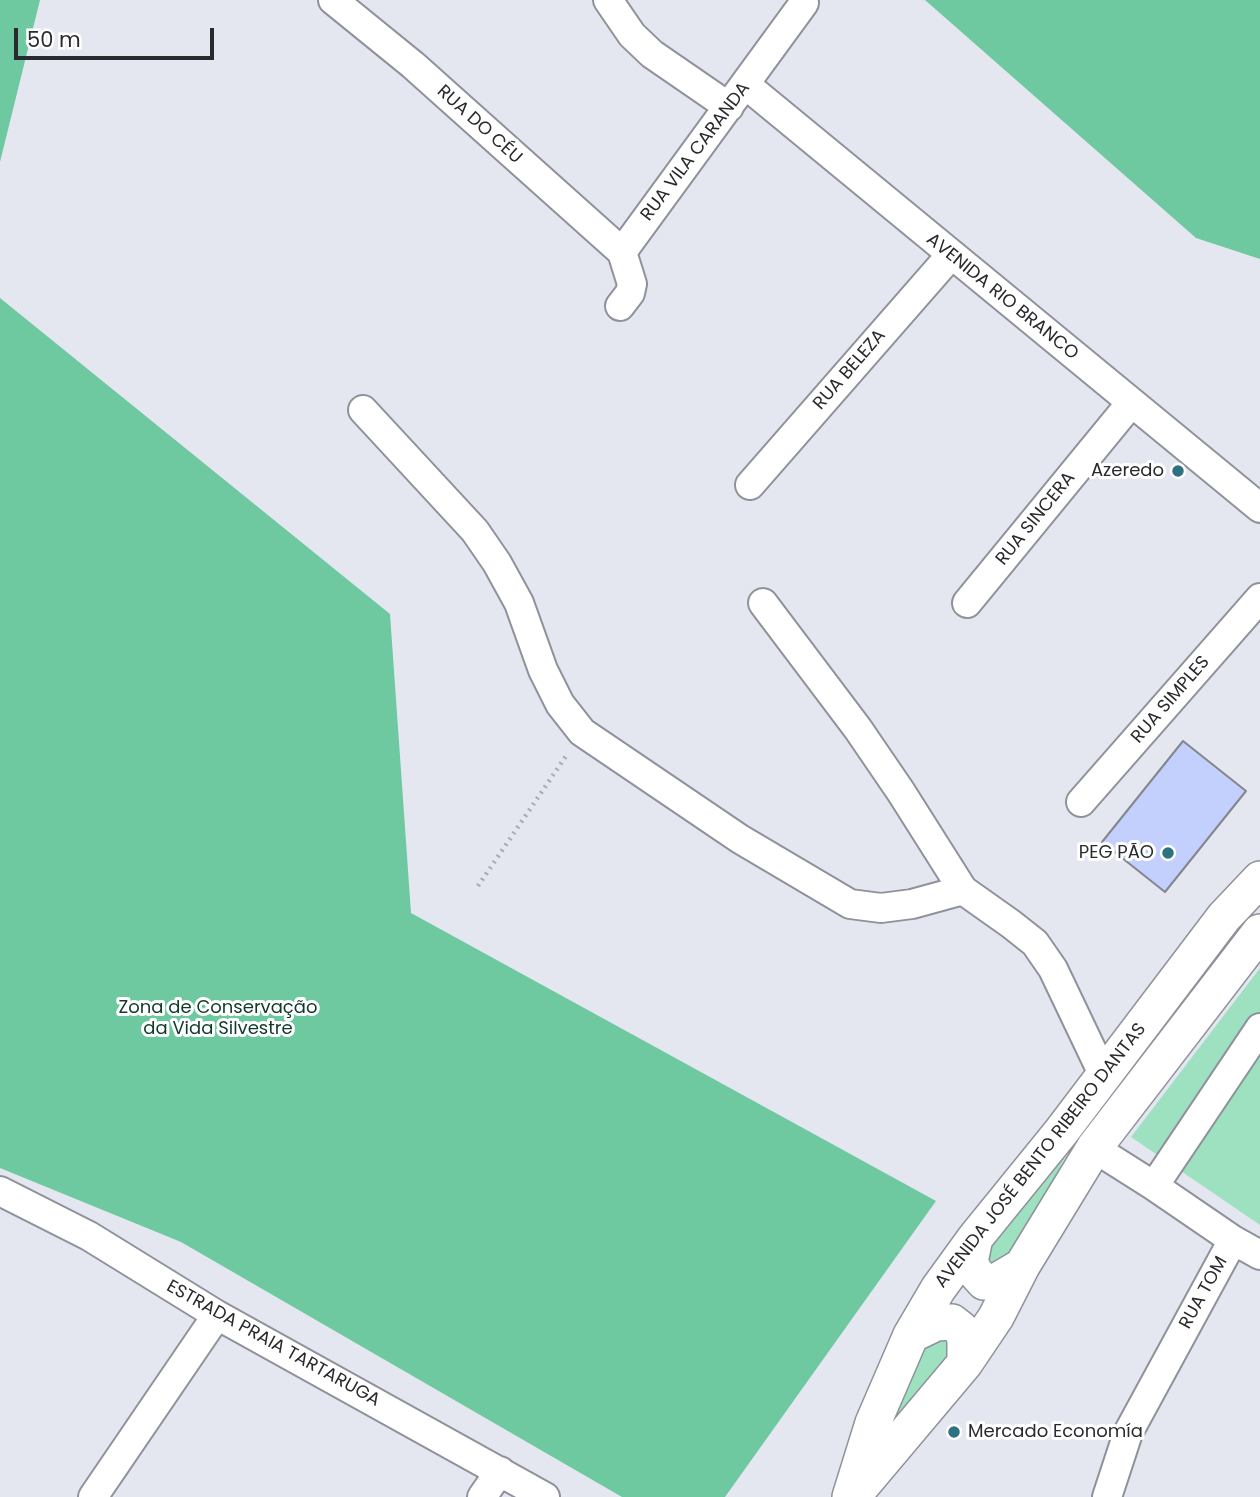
<!DOCTYPE html>
<html>
<head>
<meta charset="utf-8">
<style>
	body { margin:0 }
	#map { position:relative; width:1260px; height:1497px; overflow:hidden; background:#e4e7f0; font-family:Poppins,sans-serif }
	canvas { display:block }
	.scale { position:absolute; left:14px; top:28px; width:200px; height:32px; box-sizing:border-box; border:4px solid #292a2d; border-top:0; padding-left:9px; font-size:21px; line-height:24px; white-space:nowrap; color:#292a2d; -webkit-text-stroke:5px #fff; paint-order:stroke }
</style>
</head>
<body>
<div id="map">
<canvas width="1260" height="1497"></canvas>
<div class="scale">50 m</div>
</div>
<script>
const ctx = document.querySelector('canvas').getContext('2d');
ctx.lineJoin = 'round';
function fillPath(path, color) { ctx.fillStyle = color; ctx.fill(path, 'evenodd'); }
const poly = rows => new Path2D(rows.map(r => 'M' + r).join(''));
function trace(path, color, width, dash) { ctx.strokeStyle = color; ctx.lineWidth = width; ctx.lineCap = dash ? 'butt' : 'round'; ctx.setLineDash(dash || []); ctx.stroke(path); }
function write(font, color, halo, rows, align = 'center') {
  ctx.font = font + ' Poppins,sans-serif'; ctx.lineWidth = 6; ctx.setLineDash([]); ctx.textBaseline = 'middle'; ctx.strokeStyle = halo; ctx.fillStyle = color; for (const [text, x, y, turn = 0] of rows) {
    ctx.save(); ctx.translate(x, y); ctx.rotate((+turn || 0) * Math.PI / 180); ctx.textAlign = isNaN(turn) ? turn : align; if (halo) ctx.strokeText(text, 0, 0); ctx.fillText(text, 0, 0); ctx.restore();
  }
}
fillPath(poly([
	[1260,968,1260,1225,1131,1137],
	[1068,1151,1014,1259,995,1270,985,1263,986,1242],
	[935,1335,949,1340,948,1362,883,1454,916,1346]
]), '#9ee1c1');
fillPath(poly([
	[0,0,40,0,0,162],
	[925,0,1260,0,1260,259,1196,238],
	[0,298,390,614,411,913,936,1201,725,1497,622,1497,181,1242,0,1168]
]), '#6ec9a0');
const building = poly([
	[1183,741,1246,791,1165,892,1102,842,1183,741]
]);
fillPath(building, '#c3cffc');
trace(building, '#83868e', 2);
const minor = poly([
	[333,0,413,65,622,252],
	[608,0,632,35,652,54,729,107],
	[746,85,1260,508],
	[620,306,630,293,632,284,622,252,804,3],
	[363,410,475,531,497,563,519,603,543,670,560,704,582,732,740,839,850,904,881,908,912,904,963,890],
	[750,485,951,255],
	[763,603,858,729,901,792,963,890,1011,924,1035,943,1053,969,1104,1076],
	[967,603,1131,403],
	[1081,802,1260,598],
	[1094,1148,1154,1186,1233,1240,1260,1255],
	[1154,1186,1260,1028],
	[0,1191,89,1236,217,1315,545,1497],
	[93,1497,217,1315],
	[482,1497,500,1471],
	[1107,1497,1128,1433,1233,1240]
]);
const major = poly([
	[975,1238,970,1262,975,1272,984,1282,995,1282,1022,1266],
	[911,1335,936,1323,952,1322,961,1329,965,1339,965,1363],
	[859,1489,965,1363,996,1317,1022,1266,1094,1148,1260,932],
	[850,1497,873,1423,911,1335,938,1289,975,1238,1061,1132,1224,917,1260,879]
]);
trace(minor, '#8f929b', 32);
trace(major, '#8f929b', 38);
trace(poly([
	[478,886,568,753]
]), '#a9abb3', 4.5, [2, 5]);
trace(minor, '#fff', 28);
trace(major, '#fff', 35);
for (const [x, y, r, color] of [
	[1178,471,7,"#2e7282"],
	[1168,853,7,"#2e7282"],
	[954,1432,7,"#2e7282"]
]) { const dot = new Path2D(); dot.arc(x, y, r, 0, 2 * Math.PI); ctx.fillStyle = color; ctx.fill(dot); trace(dot, '#fff', 2.5); }
write('18px', '#292a2d', '#fff', [
	["RUA DO CÉU",479,125,42],
	["RUA VILA CARANDA",696,152,-53],
	["AVENIDA RIO BRANCO",1002,297,39],
	["RUA BELEZA",850,370,-49],
	["RUA SINCERA",1036,519,-51],
	["RUA SIMPLES",1171,700,-49],
	["AVENIDA JOSÉ BENTO RIBEIRO DANTAS",1041,1156,-52],
	["RUA TOM",1204,1293,-61],
	["ESTRADA PRAIA TARTARUGA",273,1344,29]
]);
write('18px', '#292a2d', '#fff', [
	["Azeredo",1164,471],
	["PEG PÃO",1154,853],
	["Mercado Economía",968,1432,"left"]
], 'right');
write('18px', '#113a29', '#fff', [
	["Zona de Conservação",218,1008],
	["da Vida Silvestre",218,1029]
]);
</script>
</body>
</html>
